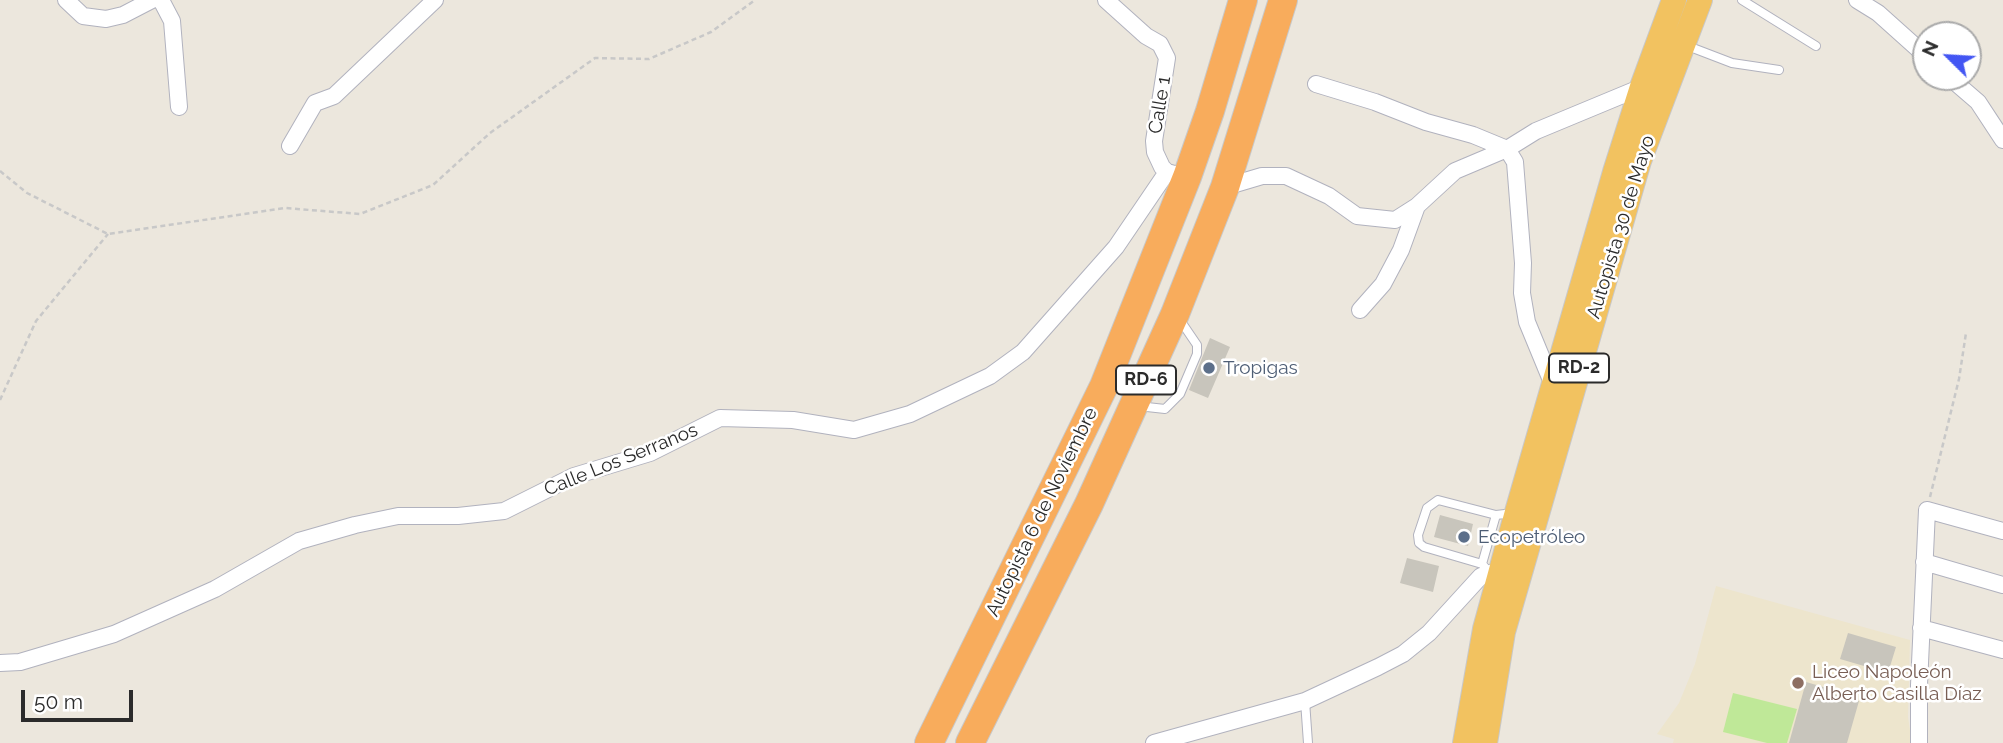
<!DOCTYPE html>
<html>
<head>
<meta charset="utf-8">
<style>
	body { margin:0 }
	#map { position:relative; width:2003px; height:743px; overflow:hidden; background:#ece7dd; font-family:Raleway,sans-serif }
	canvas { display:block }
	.north { position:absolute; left:1912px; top:21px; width:70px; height:70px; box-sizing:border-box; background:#fff; border:2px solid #aaa; border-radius:50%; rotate:294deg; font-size:19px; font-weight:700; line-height:28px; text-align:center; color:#2b2b2b }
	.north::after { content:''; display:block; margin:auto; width:24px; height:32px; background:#4356f3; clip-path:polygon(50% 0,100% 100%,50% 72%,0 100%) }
	.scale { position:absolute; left:21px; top:690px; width:112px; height:32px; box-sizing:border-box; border:4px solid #2b2b2b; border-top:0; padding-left:9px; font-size:21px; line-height:24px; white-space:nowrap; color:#2b2b2b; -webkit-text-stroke:5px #fff; paint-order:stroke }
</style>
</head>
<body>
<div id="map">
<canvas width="2003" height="743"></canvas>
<div class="north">N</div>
<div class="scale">50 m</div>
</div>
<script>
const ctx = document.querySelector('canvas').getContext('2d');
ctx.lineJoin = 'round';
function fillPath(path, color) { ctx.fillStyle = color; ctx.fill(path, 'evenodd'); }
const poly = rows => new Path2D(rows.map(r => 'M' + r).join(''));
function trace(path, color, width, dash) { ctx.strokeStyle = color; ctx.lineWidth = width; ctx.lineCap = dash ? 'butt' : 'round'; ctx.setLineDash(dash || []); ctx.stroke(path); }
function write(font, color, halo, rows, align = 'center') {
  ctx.font = font + ' Raleway,sans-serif'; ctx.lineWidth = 5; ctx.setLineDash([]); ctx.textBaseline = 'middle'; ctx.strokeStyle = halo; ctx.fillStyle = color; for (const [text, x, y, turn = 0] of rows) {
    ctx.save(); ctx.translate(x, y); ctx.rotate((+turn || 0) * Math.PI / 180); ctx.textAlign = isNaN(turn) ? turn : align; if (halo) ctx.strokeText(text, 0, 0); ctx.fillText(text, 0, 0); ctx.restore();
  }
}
fillPath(poly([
	[1716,586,1910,640,1908,717,1912,743,1673,743,1674,739,1657,734,1679,703,1695,664]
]), '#ede5cd');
fillPath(poly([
	[1733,693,1797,709,1787,743,1767,743,1723,732]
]), '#bfe898');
fillPath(poly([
	[1210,338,1230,347,1208,398,1189,390],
	[1440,515,1473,524,1468,546,1434,537],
	[1407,558,1439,566,1433,592,1400,583],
	[1848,633,1896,647,1888,673,1840,659],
	[1806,682,1827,688,1826,692,1859,701,1847,743,1789,743]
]), '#c8c5bc');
const service = poly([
	[1742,0,1816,46],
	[1685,45,1732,63,1779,70],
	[1138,406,1165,409,1180,394,1197,354,1197,345,1180,320],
	[1482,564,1496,515],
	[1490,573,1482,564,1424,547,1419,543,1418,535,1427,508,1438,500,1496,515,1514,513],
	[1305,701,1308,743]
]);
const minor = poly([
	[66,0,83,16,106,19,123,15,152,0],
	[161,0,172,21,179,107],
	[1106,0,1146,36,1160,44,1167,58,1154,141,1155,152,1162,167,1167,172,1174,174],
	[1857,0,1878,13,1926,56],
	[1949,77,1978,102,2003,140],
	[1316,84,1375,102,1426,122,1473,135,1507,149,1515,162,1523,263,1522,293,1527,322,1553,385],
	[290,146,315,103,334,96,435,0],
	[1225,187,1262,176,1286,176,1329,196,1357,216,1395,220,1417,206,1455,171,1507,149,1536,131,1642,87],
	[1360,310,1383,284,1401,250,1417,206],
	[1924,562,2003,585],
	[1921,628,2003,650],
	[0,663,20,662,114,634,215,589,299,541,355,525,398,516,458,516,504,511,574,476,650,453,720,418,793,420,854,430,910,414,990,376,1023,352,1116,247,1167,172],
	[1154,743,1305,701,1378,667,1403,654,1429,633,1481,576,1490,573,1499,574],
	[1919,743,1919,685,1927,510,2003,531]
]);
const trunk = poly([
	[1465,743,1485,629,1517,512,1615,172,1642,87,1674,0],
	[1485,743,1503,632,1639,161,1700,0]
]);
const motorway = poly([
	[929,743,1104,386,1187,177,1210,111,1243,0],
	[970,743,1089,504,1175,314,1225,187,1283,0]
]);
trace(service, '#b1b2be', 10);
trace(minor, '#b1b2be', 18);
trace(trunk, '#c8c8c8', 26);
trace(motorway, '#c8c8c8', 30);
trace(poly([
	[0,171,27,193,108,234,285,208,360,214,433,185,490,133,595,58,649,59,711,32,755,0],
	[0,400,36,321,108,234],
	[1930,497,1959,379,1966,333]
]), '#c8c8c8', 2.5, [5, 3.5]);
trace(service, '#fff', 8);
trace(minor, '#fff', 16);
trace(trunk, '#f2c260', 24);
trace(motorway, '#f8ac5c', 28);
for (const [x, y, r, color] of [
	[1209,368,7,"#5c6f8a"],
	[1464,537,7,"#5c6f8a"],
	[1798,683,7,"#8d6e63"]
]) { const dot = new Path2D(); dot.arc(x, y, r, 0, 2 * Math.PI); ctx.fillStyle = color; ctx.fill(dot); trace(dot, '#fff', 2.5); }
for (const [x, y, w] of [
	[1579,368,60],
	[1146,380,60]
]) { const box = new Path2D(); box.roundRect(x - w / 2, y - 14.5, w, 29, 5); ctx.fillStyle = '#fff'; ctx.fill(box); trace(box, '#2b2b2b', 2); }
write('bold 18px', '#2b2b2b', null, [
	["RD-2",1579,368],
	["RD-6",1146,380]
]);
write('19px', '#2b2b2b', '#fff', [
	["Calle 1",1160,105,-81],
	["Autopista 30 de Mayo",1621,227,-73],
	["Calle Los Serranos",621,460,-22],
	["Autopista 6 de Noviembre",1042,512,-64]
]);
write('19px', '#4e5e75', '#fff', [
	["Tropigas",1223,368],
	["Ecopetróleo",1478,537]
], 'left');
write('19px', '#785e54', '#fff', [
	["Liceo Napoleón",1812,672],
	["Alberto Casilla Díaz",1812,694]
], 'left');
</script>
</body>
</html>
